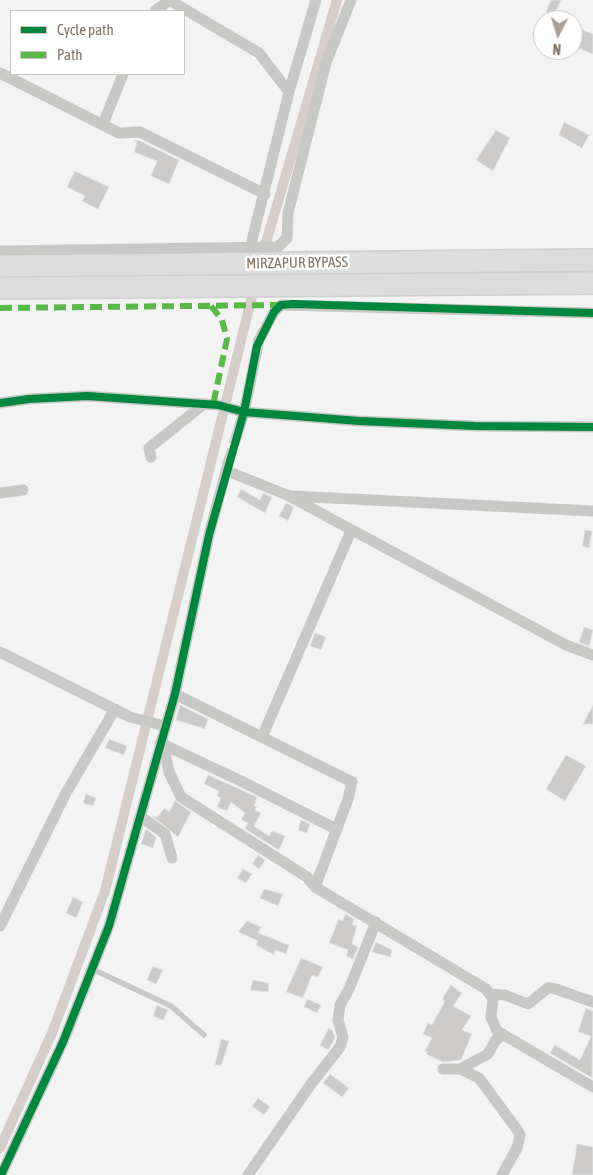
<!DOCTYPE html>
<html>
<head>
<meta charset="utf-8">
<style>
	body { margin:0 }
	#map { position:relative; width:593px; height:1175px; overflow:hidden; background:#f3f3f4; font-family:"Asap Condensed",sans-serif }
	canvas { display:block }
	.legend { position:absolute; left:10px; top:10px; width:175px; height:65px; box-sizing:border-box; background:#fff; border:1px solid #cdc7c2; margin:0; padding:6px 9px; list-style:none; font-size:15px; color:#817366 }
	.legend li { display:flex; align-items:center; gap:10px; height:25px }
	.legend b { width:25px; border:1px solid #cdc7c2 }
	.north { position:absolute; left:533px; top:10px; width:50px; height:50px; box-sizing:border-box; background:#fff; border:1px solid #cdc7c2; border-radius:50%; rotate:185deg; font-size:14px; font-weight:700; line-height:20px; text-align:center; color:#817366 }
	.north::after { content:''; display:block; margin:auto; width:18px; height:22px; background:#a9a098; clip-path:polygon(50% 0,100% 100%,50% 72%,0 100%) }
</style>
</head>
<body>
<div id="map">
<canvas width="593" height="1175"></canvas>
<ul class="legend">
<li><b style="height:6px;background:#00873e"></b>Cycle path</li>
<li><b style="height:6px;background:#58b947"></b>Path</li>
</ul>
<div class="north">N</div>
</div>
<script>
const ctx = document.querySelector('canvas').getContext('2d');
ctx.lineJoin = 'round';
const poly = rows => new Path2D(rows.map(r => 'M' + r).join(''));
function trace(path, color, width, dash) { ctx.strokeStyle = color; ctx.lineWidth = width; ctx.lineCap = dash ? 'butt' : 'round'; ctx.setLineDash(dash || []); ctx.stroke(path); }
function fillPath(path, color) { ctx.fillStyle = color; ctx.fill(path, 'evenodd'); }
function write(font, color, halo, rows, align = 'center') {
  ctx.font = font + ' "Asap Condensed",sans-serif'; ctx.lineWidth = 5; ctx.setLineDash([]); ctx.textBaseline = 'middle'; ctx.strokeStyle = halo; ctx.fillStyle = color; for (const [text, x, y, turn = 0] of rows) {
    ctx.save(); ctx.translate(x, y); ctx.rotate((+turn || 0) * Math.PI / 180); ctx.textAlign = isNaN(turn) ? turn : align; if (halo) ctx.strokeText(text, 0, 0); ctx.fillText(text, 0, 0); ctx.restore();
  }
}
trace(poly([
	[263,253,337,0],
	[0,1148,52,1033,105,891,255,284]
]), '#d5cecb', 10);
const building = poly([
	[551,0,561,0,554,15,546,12,551,0],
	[573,26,593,34,593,54,573,46,573,26],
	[564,122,589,135,582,148,559,135,564,122],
	[496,130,510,138,493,171,476,160,496,130],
	[138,140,179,160,169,184,151,176,157,161,134,152,137,142,134,141,138,140],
	[75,171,109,187,98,209,82,201,85,196,67,187,75,171],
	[241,489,260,500,263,493,272,497,265,513,237,497,241,489],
	[286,503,294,507,288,521,279,516,286,503],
	[585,530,592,531,589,548,582,546,585,530],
	[584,627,593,630,589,646,579,642,584,627],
	[315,633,326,637,321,650,310,646,315,633],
	[180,705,208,719,205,729,176,720,180,705],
	[593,705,593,724,583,724,593,705],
	[109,739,127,746,124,755,105,748,109,739],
	[566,755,586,766,565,801,546,789,566,755],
	[208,775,257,797,254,806,257,807,255,810,261,813,254,826,269,836,272,831,285,836,279,850,245,829,248,823,241,820,245,813,231,802,227,811,217,807,221,798,217,796,219,791,204,784,208,775],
	[86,794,96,798,93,806,83,803,86,794],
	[175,801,191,812,178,837,152,816,158,817,164,808,169,812,175,801],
	[301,820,310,824,307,833,298,830,301,820],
	[146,829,156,837,153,848,141,844,146,829],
	[258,855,265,860,259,869,252,864,258,855],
	[243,869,252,874,246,883,237,878,243,869],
	[264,889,283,894,278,906,260,898,264,889],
	[73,897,83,902,76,918,66,913,73,897],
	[345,914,354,919,352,925,357,926,352,944,358,947,353,959,346,956,348,950,329,943,339,919,343,921,345,914],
	[247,921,261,927,258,933,289,945,286,954,275,950,274,955,256,945,258,941,238,932,247,921],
	[376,942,392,950,390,957,372,952,376,942],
	[301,958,323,967,318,977,312,975,303,998,286,992,301,958],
	[153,966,163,970,156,984,147,980,153,966],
	[253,980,269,983,268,992,250,990,253,980],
	[451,985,462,993,453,1006,471,1016,462,1030,472,1034,461,1060,443,1062,426,1054,428,1052,425,1051,432,1038,423,1034,428,1023,432,1025,445,1001,442,999,451,985],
	[307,999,321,1005,317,1013,304,1007,307,999],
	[157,1005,168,1010,163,1020,153,1016,157,1005],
	[586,1008,593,1011,592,1078,550,1053,555,1045,580,1060,591,1036,578,1032,586,1008],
	[329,1028,333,1031,335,1038,328,1050,320,1045,329,1028],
	[221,1039,229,1041,221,1066,215,1065,221,1039],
	[330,1074,349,1088,342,1097,323,1083,330,1074],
	[258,1098,270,1107,264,1115,252,1106,258,1098],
	[577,1144,593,1147,593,1175,572,1175,577,1144]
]);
fillPath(building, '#cccbca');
trace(building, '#e3e3e4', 1);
trace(poly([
	[229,460,237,435]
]), '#d1cdc9', 11, [11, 5.5]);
const highway = poly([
	[0,266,593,260],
	[0,288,593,283]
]);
trace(highway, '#d1d0d0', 24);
trace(poly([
	[92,969,171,1006,204,1035]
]), '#c8c8c7', 5.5);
trace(poly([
	[169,0,259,53,289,92],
	[155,11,170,0],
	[0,73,119,133,140,132,265,194],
	[103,124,123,74],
	[250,248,289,92,316,0],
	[0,251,278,247,287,238,288,213,326,63,351,0],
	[0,403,29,399,87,396,218,405,244,412,359,421,475,426,593,427],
	[237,435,244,412,259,340,274,312,281,305,593,313],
	[151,457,149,448,204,404],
	[227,471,287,495,566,645,593,655],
	[0,493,23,490],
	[291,496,593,511],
	[0,652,130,717,165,726],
	[175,694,352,782,348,799,315,887],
	[262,737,351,531],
	[160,743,241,781,336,829],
	[164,747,169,772,181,797,307,877,315,887,486,989,493,999,491,1017,497,1031,593,1087],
	[140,816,165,834,172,858],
	[0,926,66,793,115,709],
	[491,994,505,995,528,1004,548,988,553,988,593,1002],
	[443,1069,460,1069,488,1054,495,1041,503,1034],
	[460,1069,479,1078,518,1131,520,1135,517,1148,502,1175],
	[1,1175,63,1042,109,926,175,694,209,535,229,460],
	[248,1175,311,1084,340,1047,343,1038,338,1020,340,1005,349,989,376,922]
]), '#c8c8c7', 11);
trace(highway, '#dedddd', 21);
trace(poly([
	[211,306,222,320,227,339,213,405],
	[0,308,281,305]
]), '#58b947', 6, [12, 6]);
trace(poly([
	[0,403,29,399,87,396,218,405,244,412,359,421,475,426,593,427],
	[1,1175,63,1042,109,926,175,694,209,535,244,412,257,346,274,312,281,305,293,304,593,313]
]), '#00873e', 8);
write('15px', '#817366', '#fff', [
	["MIRZAPUR BYPASS",297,263,-1]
]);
</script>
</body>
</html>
